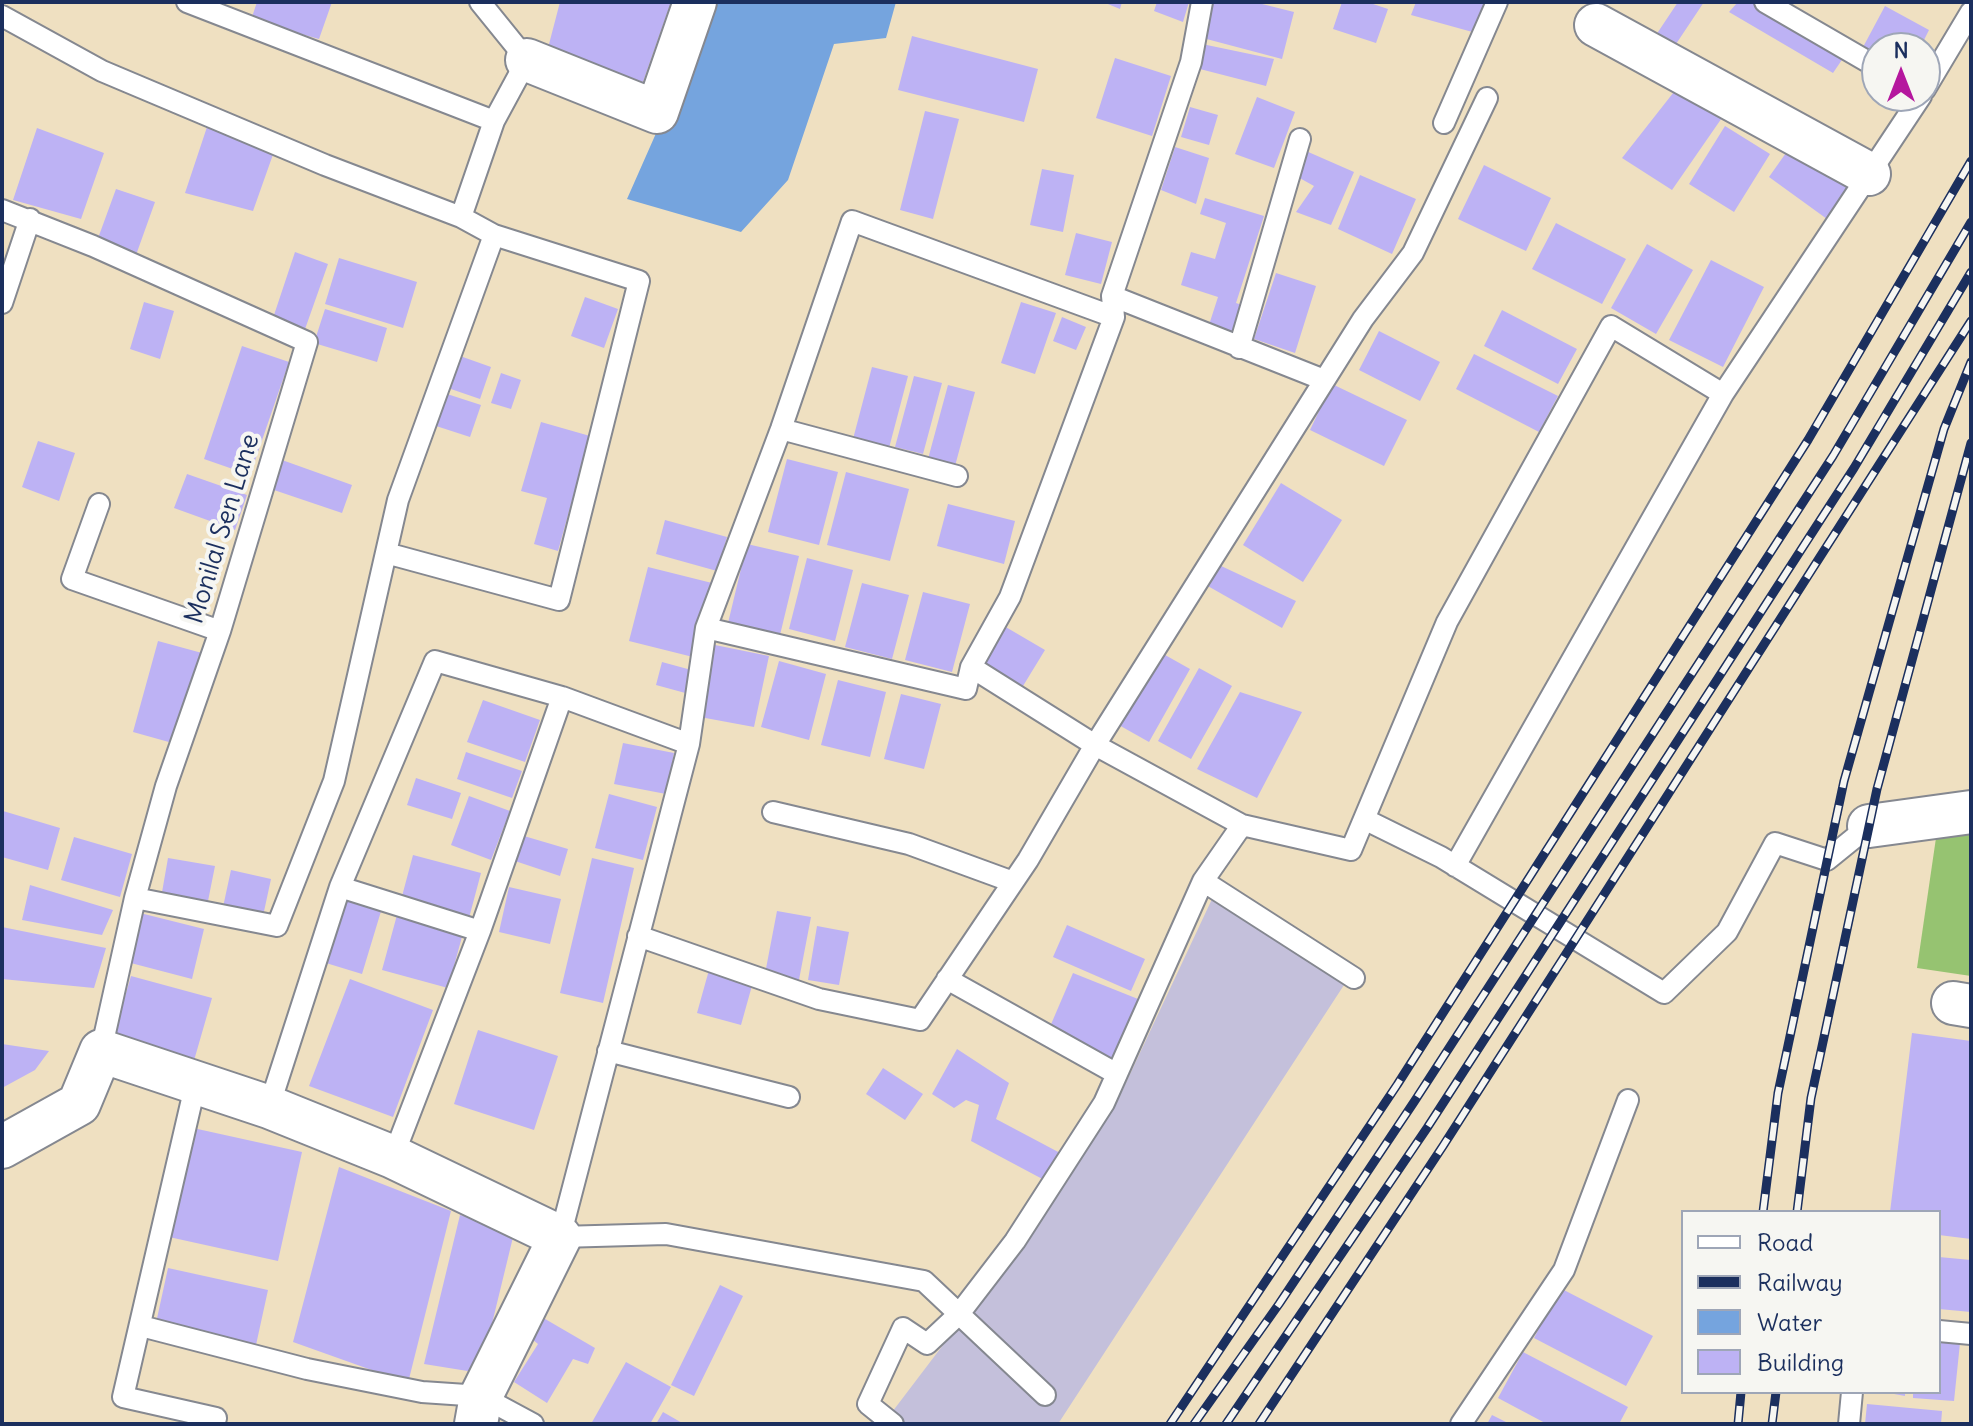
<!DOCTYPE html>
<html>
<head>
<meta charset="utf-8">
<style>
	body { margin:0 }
	#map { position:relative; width:1973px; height:1426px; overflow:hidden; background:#efe0c1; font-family:Delius,sans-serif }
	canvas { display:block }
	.frame { position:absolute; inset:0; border:4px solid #1b2f5e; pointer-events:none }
	.legend { position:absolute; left:1681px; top:1210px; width:260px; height:184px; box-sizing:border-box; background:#f6f6f2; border:2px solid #9ea6b7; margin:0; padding:10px 14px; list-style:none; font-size:24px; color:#1b2f5e }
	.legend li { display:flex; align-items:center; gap:16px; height:40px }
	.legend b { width:40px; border:2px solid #9ea6b7 }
	.north { position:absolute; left:1861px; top:32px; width:80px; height:80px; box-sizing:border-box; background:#f6f6f2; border:2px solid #9ea6b7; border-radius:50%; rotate:0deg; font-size:22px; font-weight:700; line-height:32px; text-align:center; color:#1b2f5e }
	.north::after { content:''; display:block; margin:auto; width:28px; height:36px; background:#b5179e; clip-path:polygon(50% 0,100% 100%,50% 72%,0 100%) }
</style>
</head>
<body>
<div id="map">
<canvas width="1973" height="1426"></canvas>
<div class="frame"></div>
<ul class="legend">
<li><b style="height:10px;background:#fff"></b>Road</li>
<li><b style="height:10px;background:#1b2f5e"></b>Railway</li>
<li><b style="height:22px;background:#75a4de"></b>Water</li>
<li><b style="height:22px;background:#bdb2f4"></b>Building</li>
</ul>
<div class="north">N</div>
</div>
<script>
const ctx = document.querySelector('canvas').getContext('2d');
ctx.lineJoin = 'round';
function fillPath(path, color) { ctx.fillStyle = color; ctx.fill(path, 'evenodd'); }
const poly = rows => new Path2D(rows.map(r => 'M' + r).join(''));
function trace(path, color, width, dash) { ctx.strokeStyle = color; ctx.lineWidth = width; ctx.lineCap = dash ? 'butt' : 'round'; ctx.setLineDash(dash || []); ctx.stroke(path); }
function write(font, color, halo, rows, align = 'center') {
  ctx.font = font + ' Delius,sans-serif'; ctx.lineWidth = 8; ctx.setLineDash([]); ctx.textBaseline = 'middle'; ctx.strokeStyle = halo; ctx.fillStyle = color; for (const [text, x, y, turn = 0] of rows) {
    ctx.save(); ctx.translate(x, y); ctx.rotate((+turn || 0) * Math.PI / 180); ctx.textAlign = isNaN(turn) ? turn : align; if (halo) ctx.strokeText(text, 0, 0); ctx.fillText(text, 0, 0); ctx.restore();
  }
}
fillPath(poly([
	[1212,899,1344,985,1058,1424,883,1424,981,1295,1116,1104]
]), '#c4c0db');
fillPath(poly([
	[1971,824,1971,976,1917,968,1937,831]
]), '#96c371');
fillPath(poly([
	[714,2,896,2,886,38,834,44,788,180,741,232,627,199]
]), '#75a4de');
fillPath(poly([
	[257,2,332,2,319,39,251,20],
	[560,2,671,2,643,82,548,48],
	[1103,2,1122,2,1120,9],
	[1157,2,1189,2,1183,22,1154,11],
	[1208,2,1254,2,1294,12,1282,59,1199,37],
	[1342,2,1367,2,1388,9,1376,43,1333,29],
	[1416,2,1488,2,1476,33,1411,15],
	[1678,2,1704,2,1668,56,1650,44],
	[1738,2,1778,2,1852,45,1833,73,1729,12],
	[1885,6,1929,30,1920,48,1877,48,1877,57,1862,49],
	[912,36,1038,69,1024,122,898,90],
	[1202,44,1274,59,1266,86,1196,68],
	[1115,58,1171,76,1152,136,1096,118],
	[1677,88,1726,112,1672,190,1622,158],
	[1257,97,1295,112,1274,168,1235,154],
	[1190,107,1218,115,1209,145,1181,137],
	[925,111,959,119,933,219,900,210],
	[209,121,276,146,253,211,185,193],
	[1725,126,1770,154,1734,212,1689,184],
	[37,128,104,153,81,219,13,200],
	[1793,143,1853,182,1827,219,1769,177],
	[1175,147,1209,158,1196,204,1161,190],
	[1306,151,1354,172,1331,225,1296,212,1314,186,1296,176],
	[1484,165,1551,198,1526,251,1458,219],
	[1042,169,1074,175,1063,232,1030,225],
	[1360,175,1416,199,1392,254,1338,229],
	[116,189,155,202,136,255,97,241],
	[1205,198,1264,216,1236,303,1245,306,1236,336,1208,328,1218,297,1181,285,1191,252,1215,259,1226,223,1200,214],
	[1556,223,1626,259,1602,304,1532,269],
	[1076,233,1112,242,1101,284,1065,275],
	[1647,244,1693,270,1656,334,1611,308],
	[295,252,328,264,304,332,272,321],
	[339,258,417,282,403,328,325,304],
	[1711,260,1764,287,1723,367,1669,340],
	[1276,273,1316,286,1295,353,1254,339],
	[585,297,618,309,604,348,571,336],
	[144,302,174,311,160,359,130,349],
	[1021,302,1056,313,1035,374,1001,363],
	[325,309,387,328,377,362,314,343],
	[1502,310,1577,349,1558,384,1484,346],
	[1062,317,1086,327,1076,350,1053,341],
	[1379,331,1440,362,1420,401,1359,370],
	[242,346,289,362,250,475,204,459],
	[1474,354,1558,396,1539,432,1456,389],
	[460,356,491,367,480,399,448,388],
	[872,367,908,376,889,448,853,439],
	[501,373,521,380,511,409,491,403],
	[914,376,942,383,923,454,895,447],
	[1332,384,1407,420,1384,466,1310,430],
	[948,385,975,392,955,466,928,459],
	[444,393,481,405,470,437,433,425],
	[541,422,590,436,558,551,534,544,547,498,521,491],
	[38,441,75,453,59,501,22,487],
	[787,459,838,472,819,545,768,532],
	[282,460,352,485,342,513,271,489],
	[846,472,909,489,890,561,827,545],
	[187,474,247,495,235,530,174,508],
	[1281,483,1342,520,1303,582,1243,545],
	[948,504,1015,521,1004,564,937,546],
	[665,520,727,537,717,571,656,554],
	[747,544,799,556,780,635,728,623],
	[807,558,853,570,835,641,789,629],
	[1219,565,1296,601,1282,628,1206,585],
	[648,567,712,583,693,657,629,641],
	[862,583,909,595,892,659,845,647],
	[923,592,970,604,952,672,905,660],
	[1004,626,1045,650,1023,686,981,661],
	[158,641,202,653,176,744,133,732],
	[715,645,769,656,754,727,700,717],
	[1158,651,1190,669,1149,742,1117,724],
	[779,661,826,674,809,740,761,727],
	[662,662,695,671,689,694,656,685],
	[1199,668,1232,686,1191,759,1158,741],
	[838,680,886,692,870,757,821,745],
	[1240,692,1302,712,1257,798,1197,769],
	[901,694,941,704,924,769,884,759],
	[483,700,540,720,525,762,467,742],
	[623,743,674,753,666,794,614,784],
	[466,752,522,771,512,798,457,779],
	[416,778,461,793,452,819,407,805],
	[609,794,657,807,643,860,595,848],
	[469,796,510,811,491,860,451,845],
	[3,811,60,828,48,870,2,857],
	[524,836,568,849,560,876,515,861],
	[74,837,132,854,120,897,61,880],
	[413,855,481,873,469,918,401,900],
	[168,858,215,866,207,906,161,898],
	[592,858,634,868,603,1003,560,993],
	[231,870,271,879,263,916,223,907],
	[30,885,113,910,102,935,22,920],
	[509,887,561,899,550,944,499,932],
	[346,898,382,908,362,974,326,963],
	[777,911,811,917,798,985,764,979],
	[140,913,204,929,192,979,127,962],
	[397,915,463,933,448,988,382,970],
	[1067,925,1145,959,1131,991,1053,957],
	[817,926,849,932,839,985,808,980],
	[2,927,106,948,94,988,2,979],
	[709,970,753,982,741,1025,697,1013],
	[1073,973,1143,1001,1114,1063,1049,1029],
	[131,976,212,998,193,1064,112,1041],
	[350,979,433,1010,393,1117,309,1086],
	[478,1030,558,1056,534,1130,454,1104],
	[1912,1033,1971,1041,1971,1239,1939,1235,1939,1212,1890,1212],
	[2,1044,49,1051,35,1070,2,1088],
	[957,1049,1009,1083,996,1119,1062,1154,1048,1182,971,1141,979,1105,966,1100,954,1108,932,1094],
	[883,1068,923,1094,905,1120,866,1094],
	[193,1128,302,1152,278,1261,169,1237],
	[339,1167,451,1211,408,1383,293,1342],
	[460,1215,515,1229,480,1373,424,1364],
	[1939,1257,1971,1260,1971,1312,1939,1309],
	[168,1268,268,1290,256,1345,156,1323],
	[720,1285,743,1296,694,1396,671,1385],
	[1560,1288,1653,1336,1626,1386,1534,1338],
	[540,1316,595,1348,588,1364,573,1359,547,1403,514,1382,538,1344,527,1335],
	[1939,1341,1960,1343,1954,1401,1913,1398,1913,1392,1939,1392],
	[1523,1352,1628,1407,1619,1424,1547,1424,1498,1398],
	[626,1362,671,1387,650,1424,591,1424],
	[1883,1392,1905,1392,1905,1396],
	[1867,1404,1942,1411,1941,1424,1865,1424],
	[663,1412,684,1424,656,1424],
	[1492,1415,1510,1424,1487,1424]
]), '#bdb2f4');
const service = poly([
	[187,2,494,121],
	[1765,2,1877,67],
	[2,16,102,71,325,165,461,217,494,235,398,500,334,781,277,926,135,898],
	[1925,89,1971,12],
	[1444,123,1497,2],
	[2,210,93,246,307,342,220,631,166,786,135,898,101,1051],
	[461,217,494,121,527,60,480,2],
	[1112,296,1324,380],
	[2,303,30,219],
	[1239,348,1300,139],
	[781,429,957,476],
	[99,504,72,579,220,631],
	[386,553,559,600,639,281,494,235],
	[706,628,966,689,971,667,1010,597,1114,317,1112,296,1191,62,1202,2],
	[971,667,1095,745,1363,319,1413,253,1487,98],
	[773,812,909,844,1013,882],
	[1364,819,1441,857,1664,993,1727,932,1775,843,1827,860,1869,826],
	[1455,866,1723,394],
	[1203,881,1242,825],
	[340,887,435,661,562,697,689,744],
	[638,936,819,999,920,1020,1028,860,1095,745,1242,825,1351,850,1447,622,1611,326,1723,394,1921,96],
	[947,979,1117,1074],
	[608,1051,789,1097],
	[196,1082,123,1397,216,1418,214,1424],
	[269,1107,340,887,480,931],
	[393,1157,480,931,562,697],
	[141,1326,307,1369,422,1392,481,1396,533,1424],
	[1939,1331,1971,1334],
	[1045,1395,924,1281,666,1234,560,1237,689,744,706,628,781,429,852,221,1114,317],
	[893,1424,868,1404,903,1328,927,1344,959,1314,1015,1241,1104,1103,1203,881,1354,978],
	[1461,1424,1564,1270,1628,1100],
	[1849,1424,1852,1392]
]);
const minor = poly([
	[1596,25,1869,174],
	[527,60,657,112,695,2],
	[1869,826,1971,812],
	[1953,1003,1971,1006],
	[2,1147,79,1104,101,1051,269,1107,393,1157,560,1237,481,1396,476,1424]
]);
trace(service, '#858890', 24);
trace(minor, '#858890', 46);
trace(service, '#fff', 20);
trace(minor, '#fff', 42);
const rail = poly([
	[1763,1212,1778,1093,1844,781,1944,429,1971,362],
	[1797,1212,1811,1098,1877,789,1971,443],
	[1170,1424,1397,1085,1808,440,1971,161],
	[1194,1424,1279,1304,1414,1102,1833,456,1971,222],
	[1226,1424,1427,1128,1854,468,1971,272],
	[1259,1424,1443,1146,1971,321],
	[1738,1424,1741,1392],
	[1772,1424,1776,1392]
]);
trace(rail, '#1b2f5e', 9);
trace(rail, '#f6f6f2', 6, [18]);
write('26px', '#1b2f5e', '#f6f6f2', [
	["Monilal Sen Lane",223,529,-73]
]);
</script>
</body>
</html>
